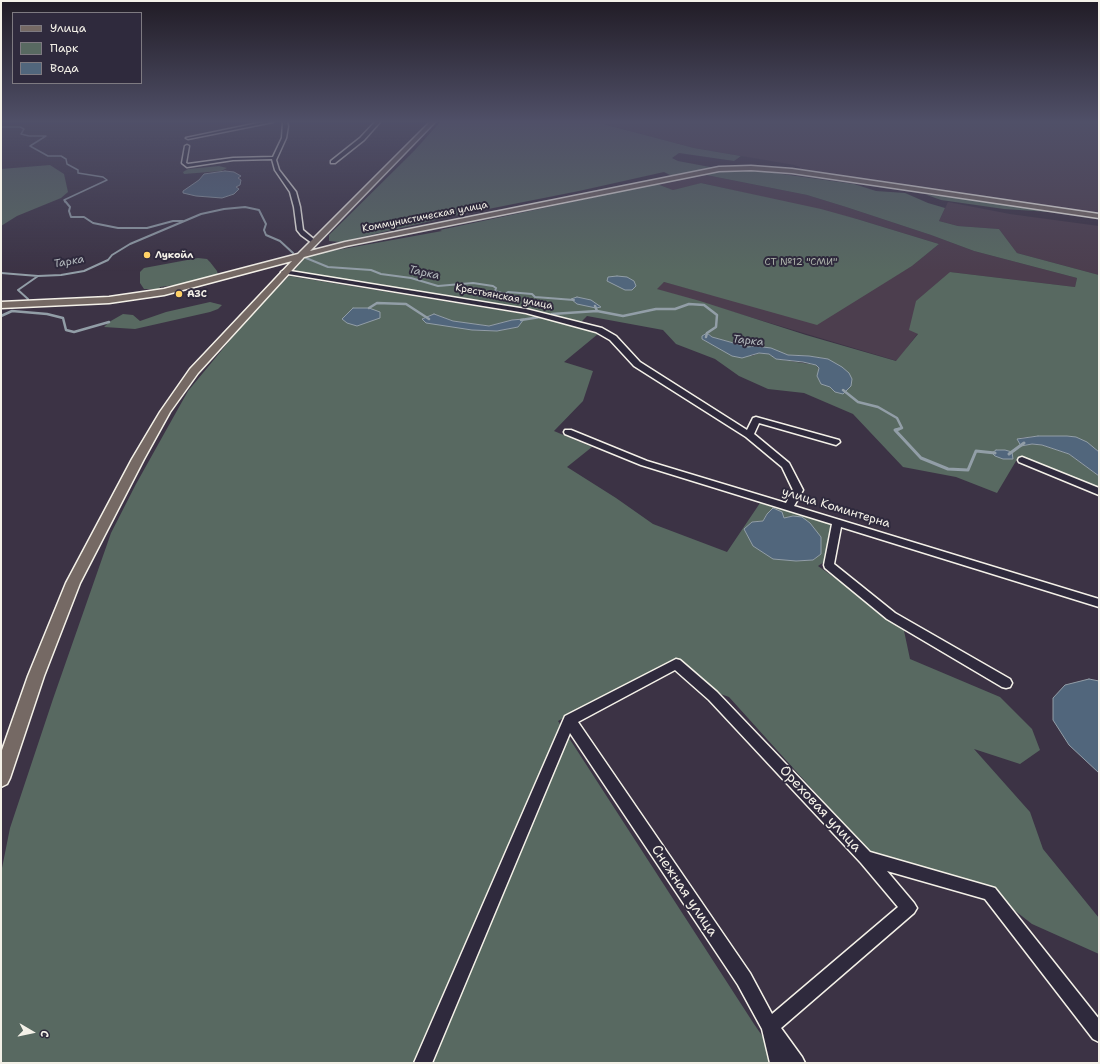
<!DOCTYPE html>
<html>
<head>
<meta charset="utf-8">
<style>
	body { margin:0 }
	#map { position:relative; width:1100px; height:1064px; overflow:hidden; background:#3c3345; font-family:"Shantell Sans",sans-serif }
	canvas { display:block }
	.frame { position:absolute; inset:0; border:2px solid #f4f1e8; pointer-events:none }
	.legend { position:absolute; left:12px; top:12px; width:130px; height:72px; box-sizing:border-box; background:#2f2a3d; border:1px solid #7e7a81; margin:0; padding:5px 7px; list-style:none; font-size:12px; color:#f4f1e8 }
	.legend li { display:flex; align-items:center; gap:8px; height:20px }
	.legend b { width:20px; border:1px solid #7e7a81 }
	.north { position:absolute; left:12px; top:1012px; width:40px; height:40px; -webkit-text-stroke:3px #2f2a3d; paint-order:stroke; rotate:99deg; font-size:11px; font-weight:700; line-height:16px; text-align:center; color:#f4f1e8 }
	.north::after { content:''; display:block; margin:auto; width:14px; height:18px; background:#f4f1e8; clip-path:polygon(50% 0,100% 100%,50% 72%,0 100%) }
</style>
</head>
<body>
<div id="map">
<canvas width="1100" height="1064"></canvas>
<div class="frame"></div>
<ul class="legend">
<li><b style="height:5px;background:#756964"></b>Улица</li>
<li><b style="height:11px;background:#586961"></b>Парк</li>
<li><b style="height:11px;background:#51667c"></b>Вода</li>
</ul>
<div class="north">С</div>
</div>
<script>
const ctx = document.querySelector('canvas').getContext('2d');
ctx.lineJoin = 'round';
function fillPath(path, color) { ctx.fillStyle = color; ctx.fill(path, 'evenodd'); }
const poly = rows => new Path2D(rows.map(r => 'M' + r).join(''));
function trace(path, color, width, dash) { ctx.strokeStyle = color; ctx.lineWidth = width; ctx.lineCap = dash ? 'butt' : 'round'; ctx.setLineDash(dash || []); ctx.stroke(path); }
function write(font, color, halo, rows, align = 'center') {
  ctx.font = font + ' "Shantell Sans",sans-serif'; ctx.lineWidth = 4; ctx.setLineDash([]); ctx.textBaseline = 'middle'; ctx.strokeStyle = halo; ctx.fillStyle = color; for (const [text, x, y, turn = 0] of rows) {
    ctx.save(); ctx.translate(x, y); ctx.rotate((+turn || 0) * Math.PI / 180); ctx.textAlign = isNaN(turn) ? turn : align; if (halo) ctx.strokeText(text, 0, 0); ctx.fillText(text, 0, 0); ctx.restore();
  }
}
fillPath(poly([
	[596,122,1099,122,1099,215,803,172,800,169,800,167,794,165,694,148],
	[701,174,807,195,846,207,931,235,974,251,1077,278,1075,287,950,272,918,333,897,361,656,289,664,282,712,295,871,290,912,266,939,244,857,219,702,183,673,190,657,184],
	[948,202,1010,214,1099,226,1099,275,1017,253,999,229,958,226,939,221]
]), '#4c3e4e');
fillPath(poly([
	[440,122,596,122,694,148,741,156,734,161,679,153,672,158,678,161,710,167,749,166,708,170,672,176,664,172,579,191,453,216,340,242,329,241,329,235,414,151],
	[50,165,64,174,68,192,61,198,17,216,1,226,1,169],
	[219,166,227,168,221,171,184,174,183,172,188,169],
	[740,170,768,172,854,184,876,191,905,193,928,203,945,208,939,221,958,226,999,229,1017,253,1099,275,1099,452,1094,448,1067,436,1038,436,1020,438,1021,446,1032,444,1042,445,1069,454,1099,476,1099,489,1019,456,997,493,956,477,903,467,853,414,804,393,768,389,739,376,715,359,676,344,663,330,587,316,581,322,525,309,294,271,305,257,315,254,442,231,440,230,657,184,673,190,701,183,821,209,857,219,939,244,912,266,817,325,664,282,657,289,700,301,806,335,896,361,918,334,909,330,916,301,950,272,1075,287,1077,278,974,251,931,235,846,207,807,195,701,174,718,171],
	[707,333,712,337,748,347,755,346,788,355,809,356,828,359,835,392,816,365,777,359,769,354,759,353,752,356,721,349,702,339],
	[927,195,948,196,1065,213,1004,209,941,200],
	[198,258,207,259,210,262,217,271,218,275,175,285,160,287,159,289,144,289,140,283,140,272,144,268],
	[289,276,524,314,582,327,598,334,564,362,593,371,583,401,554,431,592,447,567,467,616,498,653,524,727,552,760,503,831,524,824,562,818,566,903,626,910,659,1000,697,1032,729,1040,750,1020,764,974,749,1030,812,1043,849,1099,918,1099,954,1032,924,982,885,868,851,729,697,715,692,677,660,558,721,754,1024,781,1063,1,1063,1,873,10,828,53,699,111,533,136,484,188,391,250,316],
	[434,314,453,321,489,326,512,320,523,319,518,327,497,331,472,330,422,319],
	[767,514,784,518,793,516,821,553,813,560,796,561,752,522,763,521],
	[210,302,222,305,218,309,210,312,135,329,104,327,109,322,123,314,133,315,140,321,166,312]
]), '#586961');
const water = poly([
	[225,171,234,172,241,176,238,178,241,180,240,185,236,187,239,189,234,194,222,198,196,196,183,193,183,191,199,180,204,174,225,171],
	[617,276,627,277,634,281,636,286,632,290,625,290,607,281,608,277,617,276],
	[577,297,591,300,601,307,596,308,577,304,571,299,577,297],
	[353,308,369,308,380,312,380,318,357,326,347,323,342,319,353,308],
	[434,314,453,321,489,326,512,320,524,319,518,327,497,331,472,330,426,323,422,319,434,314],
	[707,333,712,337,748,347,755,346,771,348,788,355,809,356,828,359,842,367,849,373,852,379,851,386,843,394,835,392,830,387,821,384,817,376,819,368,816,365,803,362,776,359,769,354,759,353,742,358,732,356,702,339,702,336,707,333],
	[1038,436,1067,436,1076,437,1087,442,1099,452,1099,476,1069,454,1042,445,1032,444,1021,446,1017,439,1038,436],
	[996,450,1005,450,1012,452,1013,459,1003,459,995,456,992,453,996,450],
	[773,508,782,512,784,518,793,516,802,517,810,523,821,537,821,554,813,560,796,561,773,559,753,546,744,529,752,522,763,521,767,514,773,508],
	[1089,679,1099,681,1099,773,1069,745,1053,720,1053,698,1065,685,1089,679]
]);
fillPath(water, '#51667c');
trace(water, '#929ea7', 1);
trace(poly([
	[1,127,20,127,24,129,21,134,29,136,46,136,30,146,48,156,61,156,66,159,67,164,78,170,78,173,103,177,107,180,64,200,65,202]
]), '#929ea7', 1.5);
trace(poly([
	[65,201,70,207,69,211,71,217,84,217,93,223,118,228,147,228,173,221,183,221],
	[306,258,328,267,371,270,381,274,411,278,438,286,473,283,493,286,496,288,495,291,505,294,508,292,532,294,535,297,574,300],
	[1,273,38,276,61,275,84,271,108,260,112,255,130,244,201,214,224,209,245,207,259,210,266,224,264,230,266,235,280,241,293,253],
	[28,299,18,290,38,276]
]), '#929ea7', 2);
trace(poly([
	[595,306,597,311,623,316,656,309,675,309,689,304,704,305,717,315,716,327,707,333,706,337],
	[369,308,377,303,406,304,429,319],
	[552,314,597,311],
	[1,316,12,311,47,314,63,318,66,330,74,332,109,322],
	[521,320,540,317],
	[843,390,858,402,878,407,897,418,902,428,896,430]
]), '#929ea7', 2.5);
trace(poly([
	[899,429,895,430,921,458,948,469,968,470,976,451,995,453],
	[1009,454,1024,443]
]), '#929ea7', 3);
const minor = poly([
	[263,122,273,122,188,139,186,138,263,122],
	[283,122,287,122,288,126,286,138,276,160,279,170,296,192,300,207,303,230,316,241,316,243,312,243,301,235,297,230,294,207,290,192,275,170,272,159,233,160,187,167,182,163,185,146,187,145,189,146,186,163,188,164,233,158,273,157,282,138,283,122],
	[375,122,380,122,364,140,335,163,331,163,331,161,360,138,375,122],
	[284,270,526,309,602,328,616,336,640,362,747,430,753,418,756,417,839,440,840,442,836,445,759,423,754,434,789,463,803,490,794,506,1099,599,1099,607,841,527,834,564,895,613,1010,679,1012,683,1010,687,1006,688,1002,687,887,619,825,568,824,565,832,524,641,465,565,434,564,432,565,430,571,430,647,461,786,503,793,490,782,467,746,437,634,366,610,340,596,332,526,313,282,273,281,272,284,270],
	[1022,457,1099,488,1099,495,1019,462,1018,460,1019,458,1022,457],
	[676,659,680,660,717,692,870,852,995,888,1099,1019,1099,1042,1093,1039,985,899,887,871,914,903,917,908,914,913,781,1028,802,1057,805,1063,770,1063,762,1029,738,985,570,733,432,1063,414,1063,565,716,676,659],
	[675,670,709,700,861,863,898,907,772,1014,750,973,578,722,675,670]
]);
const major = poly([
	[430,122,435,122,310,251,345,242,719,167,751,166,792,169,1099,214,1099,218,792,173,751,170,719,171,346,246,304,257,198,373,170,412,144,459,80,583,44,676,10,778,7,784,1,787,1,753,28,676,66,583,132,459,160,412,190,369,292,261,164,295,109,303,1,308,1,302,109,297,164,289,298,254,430,122]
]);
trace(minor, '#f4f1e8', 3);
trace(major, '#f4f1e8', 3);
fillPath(minor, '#2f2a3d');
fillPath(major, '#756964');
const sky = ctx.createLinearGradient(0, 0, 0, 271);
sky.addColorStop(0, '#211c26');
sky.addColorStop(0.45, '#505068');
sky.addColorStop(1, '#50506800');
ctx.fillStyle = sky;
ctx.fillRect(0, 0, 1100, 271);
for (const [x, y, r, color] of [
	[147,255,4,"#ffd166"],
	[179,294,4,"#ffd166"]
]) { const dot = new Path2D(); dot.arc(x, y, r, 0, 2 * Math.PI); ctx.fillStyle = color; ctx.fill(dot); trace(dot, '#2f2a3d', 1.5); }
write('10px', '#f4f1e8', '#2f2a3d', [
	["Коммунистическая улица",425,217,-11],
	["Крестьянская улица",504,297,11]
]);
write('bold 10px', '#f4f1e8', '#2f2a3d', [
	["Лукойл",155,255],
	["АЗС",187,294]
], 'left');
write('10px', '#aeb4ab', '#2f2a3d', [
	["СТ №12 \"СМИ\"",801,262]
]);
write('italic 11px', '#b3b9bd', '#2f2a3d', [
	["Тарка",69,262,-10],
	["Тарка",424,273,12],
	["Тарка",748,341,6]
]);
write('12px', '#f4f1e8', '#2f2a3d', [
	["улица Коминтерна",836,508,17]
]);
write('14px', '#f4f1e8', '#2f2a3d', [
	["Ореховая улица",820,809,47],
	["Снежная улица",684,891,56]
]);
</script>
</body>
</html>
